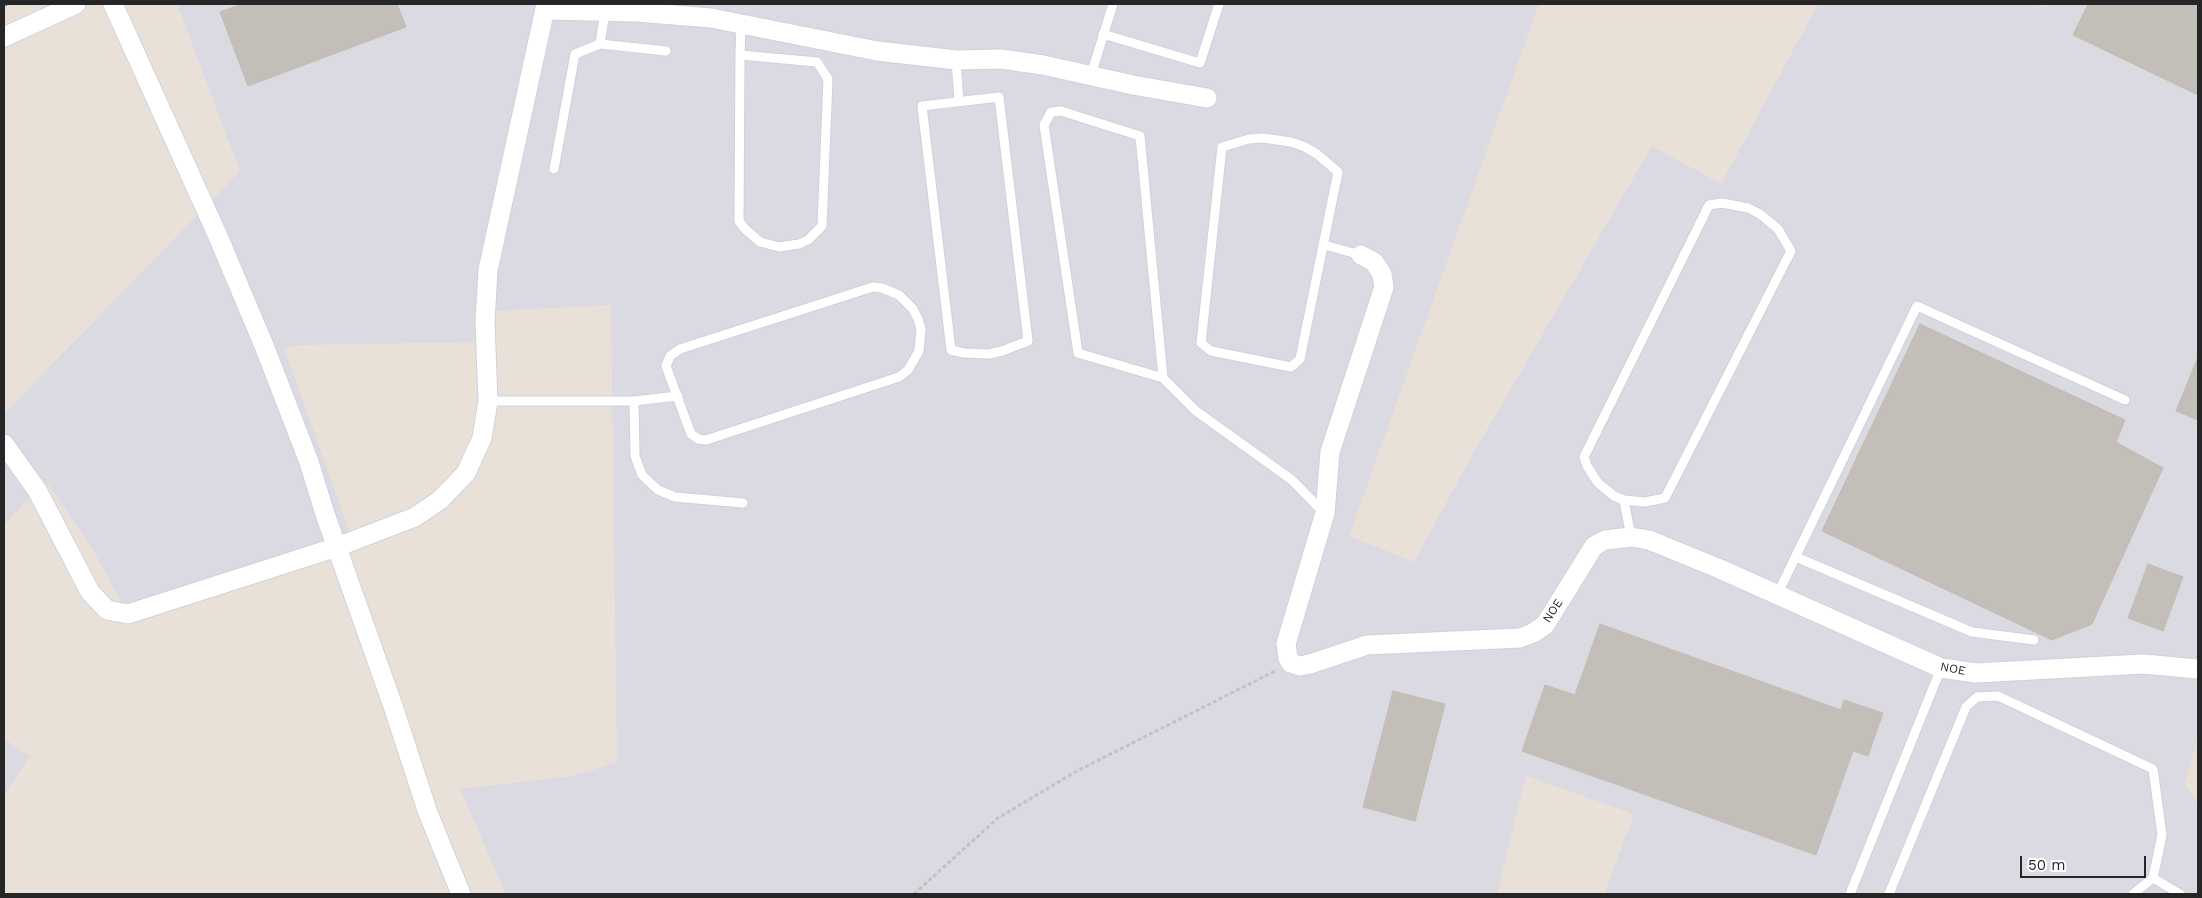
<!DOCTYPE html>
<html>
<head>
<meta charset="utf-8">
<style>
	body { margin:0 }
	#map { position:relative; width:2202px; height:898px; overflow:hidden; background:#e9e1d8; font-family:"Work Sans",sans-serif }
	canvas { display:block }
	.frame { position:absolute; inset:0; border:5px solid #262626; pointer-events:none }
	.scale { position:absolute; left:2020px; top:856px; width:126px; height:22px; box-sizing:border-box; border:2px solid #262626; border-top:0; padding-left:6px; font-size:15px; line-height:18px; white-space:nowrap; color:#262626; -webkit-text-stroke:4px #fff; paint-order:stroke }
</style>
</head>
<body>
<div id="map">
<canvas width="2202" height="898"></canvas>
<div class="frame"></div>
<div class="scale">50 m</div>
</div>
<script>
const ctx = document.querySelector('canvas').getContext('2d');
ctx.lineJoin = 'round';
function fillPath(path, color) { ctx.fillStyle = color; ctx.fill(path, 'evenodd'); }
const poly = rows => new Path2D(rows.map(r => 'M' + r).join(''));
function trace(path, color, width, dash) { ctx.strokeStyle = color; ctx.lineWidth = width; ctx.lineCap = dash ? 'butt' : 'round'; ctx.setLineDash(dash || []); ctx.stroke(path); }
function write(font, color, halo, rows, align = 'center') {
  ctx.font = font + ' "Work Sans",sans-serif'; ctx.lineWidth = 4; ctx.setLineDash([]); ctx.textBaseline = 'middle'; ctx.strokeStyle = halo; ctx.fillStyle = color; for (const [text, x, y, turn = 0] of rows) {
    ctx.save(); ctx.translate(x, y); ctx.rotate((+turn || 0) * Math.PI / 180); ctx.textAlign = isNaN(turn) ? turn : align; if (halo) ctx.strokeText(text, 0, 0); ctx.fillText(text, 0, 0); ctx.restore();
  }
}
fillPath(poly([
	[177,4,1539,4,1349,536,1414,562,1470,459,1652,146,1721,184,1818,4,2035,4,2044,8,2046,4,2198,4,2198,739,2184,784,2198,802,2198,894,1604,894,1634,814,1526,776,1497,894,506,894,460,789,573,776,617,762,611,305,474,312,475,342,301,345,284,348,350,533,327,542,124,607,92,548,48,484,25,502,4,525,4,414,240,171],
	[4,739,30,756,4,795]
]), '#dbd9e1');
const building = poly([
	[242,4,397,4,406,27,248,86,220,12,242,4],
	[2088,4,2198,4,2198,95,2073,35,2088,4],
	[1920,324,2125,420,2116,442,2163,468,2092,624,2052,640,1822,531,1920,324],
	[2198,357,2198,420,2176,411,2198,357],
	[2148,564,2183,577,2163,631,2128,618,2148,564],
	[1600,624,1841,710,1844,700,1883,713,1868,756,1853,751,1816,855,1522,751,1545,685,1575,695,1600,624],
	[1393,691,1445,704,1415,821,1363,807,1393,691]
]);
fillPath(building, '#c4beb8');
trace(building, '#c3bdb3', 1);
const lane = poly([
	[605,11,600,44,666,51],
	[1103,34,1200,63,1219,4],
	[740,55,817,62,828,79,822,226,808,240,799,244,779,247,760,242,745,229,739,221,740,55,741,23],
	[956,60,959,101],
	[1091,75,1113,4],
	[999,97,1028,341,1002,351,989,354,964,353,951,350,922,106,999,97],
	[1263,138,1291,142,1305,147,1317,154,1338,172,1300,359,1291,367,1211,351,1201,343,1222,147,1249,139,1263,138],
	[554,169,575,54,600,44],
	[1722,203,1748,208,1760,214,1778,229,1791,251,1665,498,1645,502,1624,500,1614,496,1598,483,1587,466,1584,457,1709,205,1722,203],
	[1324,245,1361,255],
	[873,287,882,288,899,295,913,309,918,319,921,329,919,351,908,370,899,377,706,440,698,439,691,434,666,366,670,356,680,349,873,287],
	[1163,378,1078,353,1044,125,1051,112,1061,111,1140,136,1163,378,1196,411,1292,480,1324,513],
	[488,401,634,401,678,396],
	[634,401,635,456,642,475,658,490,675,497,743,503],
	[1624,500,1631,537],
	[1796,557,1972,632,2034,640],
	[1777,595,1917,306,2125,400],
	[1850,894,1941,668],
	[1889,894,1966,707,1977,697,1998,696,2153,769,2162,835,2153,878,2180,894],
	[2133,894,2153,878]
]);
const street = poly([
	[113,4,217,234,265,348,309,462,325,514,393,706,428,813,461,894],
	[545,10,637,12,711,18,877,51,956,60,1001,59,1043,65,1133,85,1207,98],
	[4,37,76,4],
	[1361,255,1374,262,1382,274,1384,287,1330,452,1325,513,1286,644,1288,658,1291,663,1300,666,1310,664,1367,645,1520,638,1533,633,1545,625,1594,546,1605,540,1631,537,1649,540,1720,569,1941,668,1976,673,2143,664,2198,669],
	[4,444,37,490,90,592,107,610,128,614,337,547,415,517,440,500,466,473,482,438,488,401,485,321,488,270,546,4]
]);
trace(lane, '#ced2df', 11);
trace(street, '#ced2df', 21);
trace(poly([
	[914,894,998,818,1075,772,1277,670]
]), '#c2c2c2', 3, [4, 2.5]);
trace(lane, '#fff', 9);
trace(street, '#fff', 19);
const rail = poly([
	[4,4,5,4]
]);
trace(rail, '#9ca0b0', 5.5);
trace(rail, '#fff', 4, [11]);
write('12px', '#262626', '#fff', [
	["NOE",1553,611,-57],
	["NOE",1953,669,11]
]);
</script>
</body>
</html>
